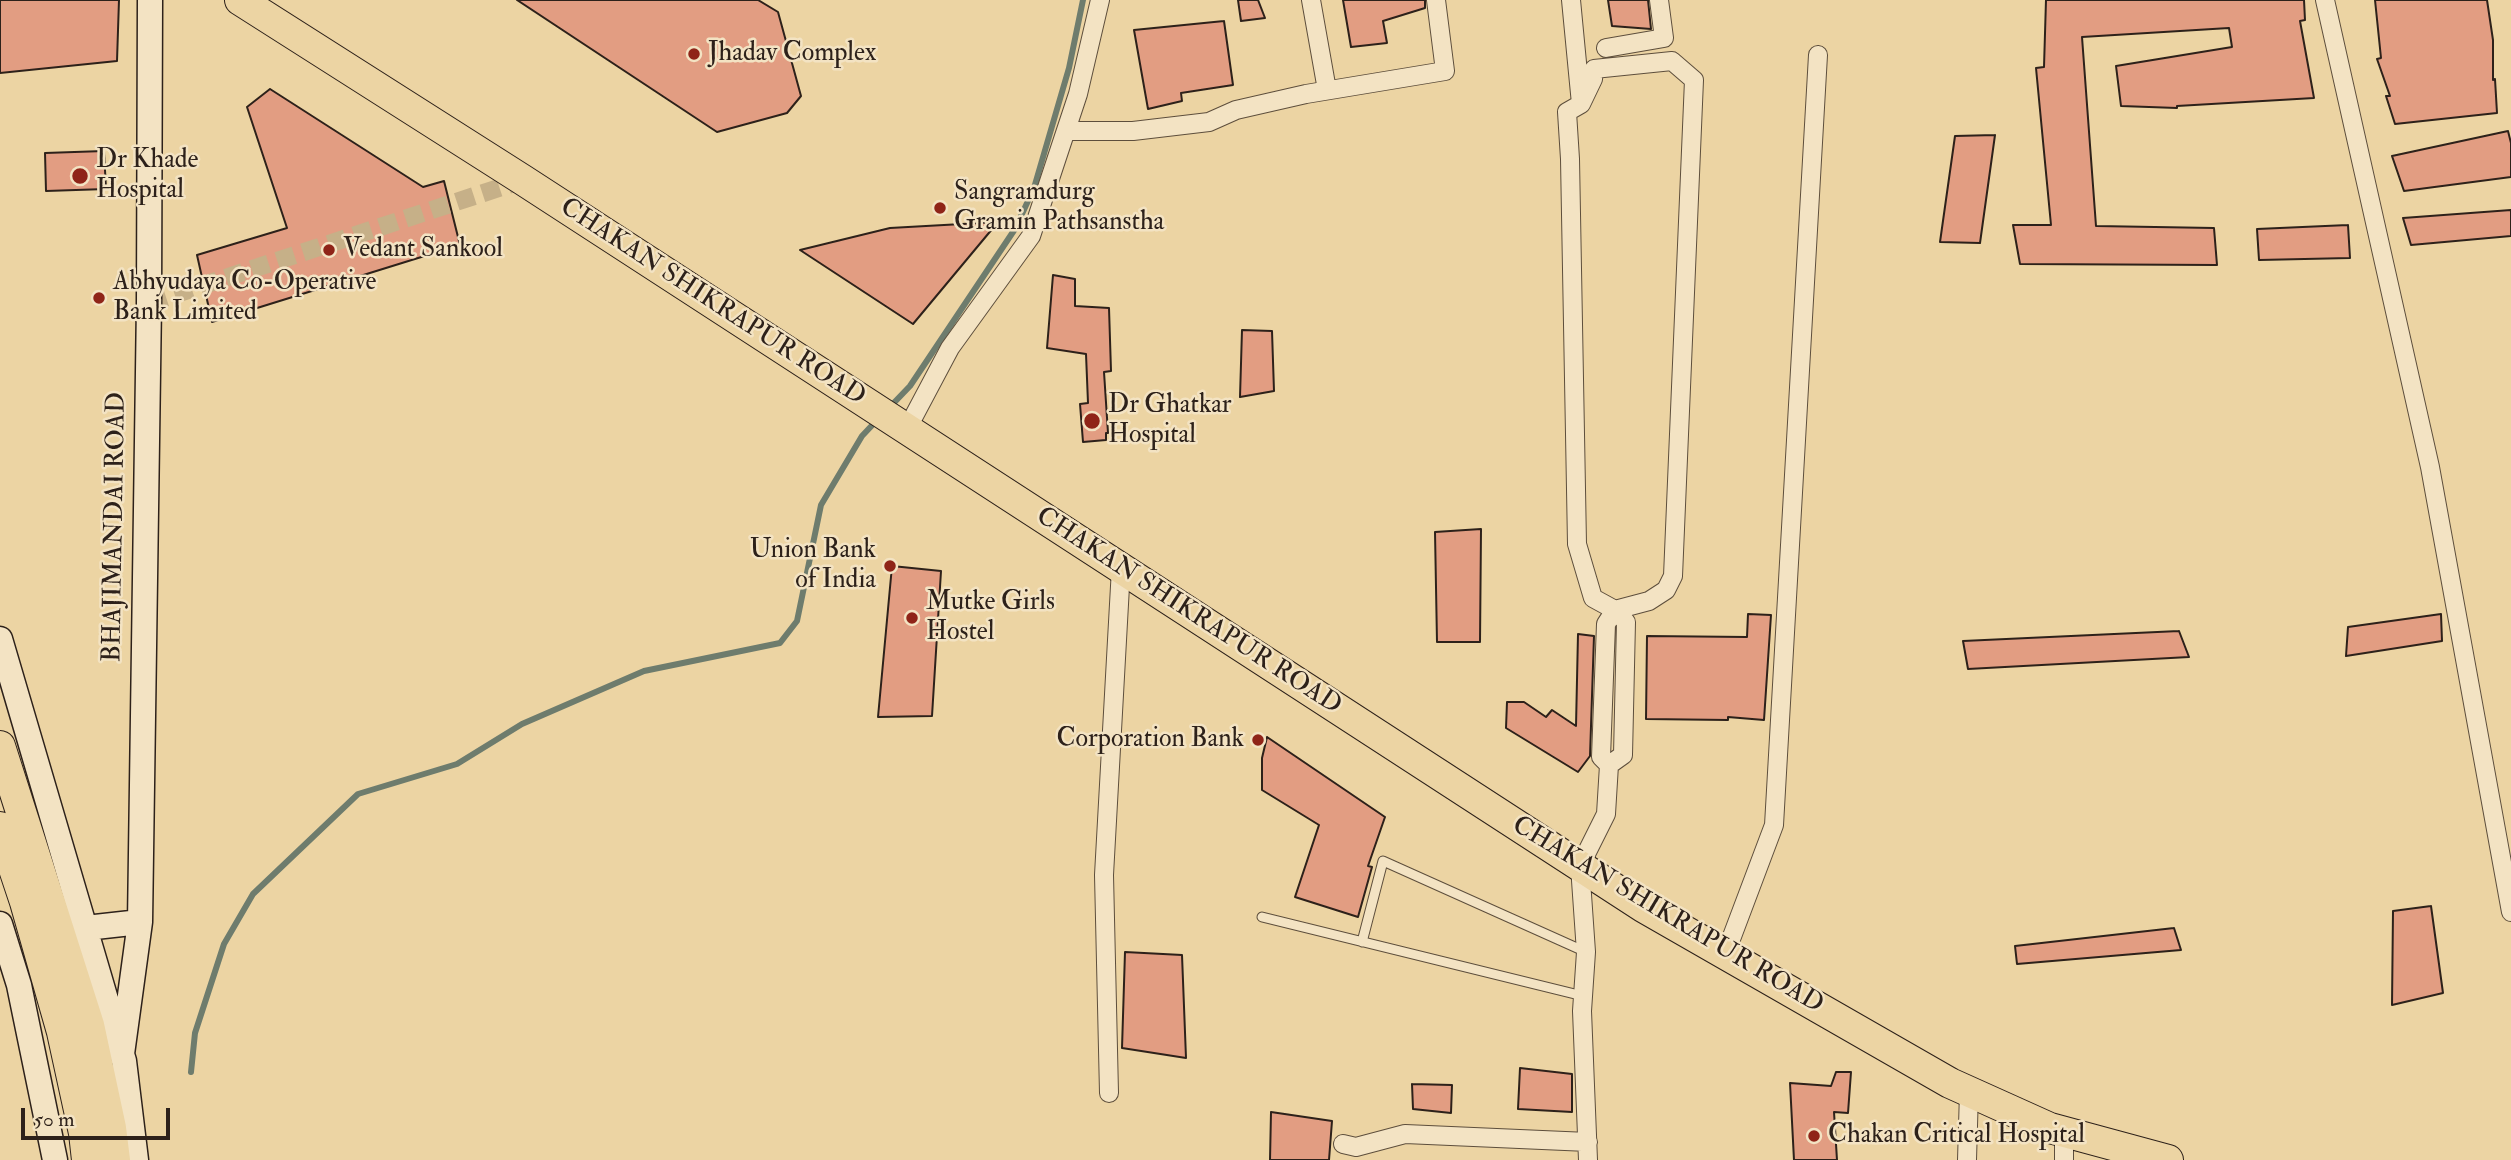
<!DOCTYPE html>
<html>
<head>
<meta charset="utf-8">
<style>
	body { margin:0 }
	#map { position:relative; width:2511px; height:1160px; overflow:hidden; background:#ecd4a3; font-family:"IM FELL Double Pica",serif }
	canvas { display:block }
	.scale { position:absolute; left:21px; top:1108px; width:149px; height:32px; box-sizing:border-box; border:4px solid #2d211a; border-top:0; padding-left:9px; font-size:21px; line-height:24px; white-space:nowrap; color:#2d211a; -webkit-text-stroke:5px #f3e3c3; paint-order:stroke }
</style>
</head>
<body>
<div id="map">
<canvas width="2511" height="1160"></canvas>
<div class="scale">50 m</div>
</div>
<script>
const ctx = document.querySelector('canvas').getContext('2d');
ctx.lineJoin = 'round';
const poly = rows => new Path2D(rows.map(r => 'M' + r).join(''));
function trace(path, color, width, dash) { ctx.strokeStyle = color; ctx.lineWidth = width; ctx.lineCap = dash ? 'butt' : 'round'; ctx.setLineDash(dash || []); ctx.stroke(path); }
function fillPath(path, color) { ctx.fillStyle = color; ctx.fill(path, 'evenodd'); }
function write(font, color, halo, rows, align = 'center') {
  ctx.font = font + ' "IM FELL Double Pica",serif'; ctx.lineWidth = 5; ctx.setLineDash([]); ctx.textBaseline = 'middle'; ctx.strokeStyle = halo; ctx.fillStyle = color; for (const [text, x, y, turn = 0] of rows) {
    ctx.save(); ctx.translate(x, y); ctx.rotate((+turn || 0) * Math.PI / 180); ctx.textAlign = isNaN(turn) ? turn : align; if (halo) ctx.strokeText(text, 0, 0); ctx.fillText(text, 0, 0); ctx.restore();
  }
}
trace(poly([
	[888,409,910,386,1015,229,1034,188,1069,68,1083,0],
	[191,1072,195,1033,224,944,253,894,358,794,457,764,522,724,644,671,780,643,797,621,821,505,862,436,878,419]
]), '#6e7c6d', 6);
const building = poly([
	[0,0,119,0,117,61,0,73,0,0],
	[517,0,758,0,778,12,801,96,787,113,717,132,517,0],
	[1238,0,1258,0,1265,18,1241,21,1238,0],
	[1343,0,1425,0,1425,8,1383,21,1387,43,1351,47,1343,0],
	[1608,0,1648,0,1651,29,1612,26,1608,0],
	[2046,0,2304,0,2305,20,2300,21,2314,98,2177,106,2177,108,2121,106,2116,66,2232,47,2229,28,2082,37,2096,226,2214,228,2217,265,2020,264,2013,225,2051,225,2036,68,2044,67,2046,0],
	[2375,0,2487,0,2493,40,2493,80,2495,79,2497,113,2395,124,2386,96,2390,96,2377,59,2381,58,2375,0],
	[1224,21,1233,85,1181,93,1182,101,1148,109,1134,30,1224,21],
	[270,89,423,187,444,181,460,245,212,322,197,255,287,228,247,107,270,89],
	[2508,131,2511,143,2511,177,2404,191,2392,156,2508,131],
	[1995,135,1980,243,1940,242,1955,136,1995,135],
	[104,151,106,189,46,191,45,153,104,151],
	[2511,210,2511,236,2411,245,2403,218,2511,210],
	[998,222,913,324,800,250,890,228,998,222],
	[2348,225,2350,258,2259,260,2257,229,2348,225],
	[1053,275,1075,279,1075,306,1109,308,1111,371,1104,372,1108,433,1106,433,1106,440,1083,442,1080,404,1088,403,1086,354,1047,348,1053,275],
	[1242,330,1272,331,1274,391,1240,397,1242,330],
	[1481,529,1480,642,1437,642,1435,532,1481,529],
	[892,566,941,571,932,716,878,717,892,566],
	[1748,614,1771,615,1764,720,1728,717,1728,720,1646,719,1647,636,1747,637,1748,614],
	[2441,614,2442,641,2346,656,2348,627,2441,614],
	[2179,631,2189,657,1968,669,1963,641,2179,631],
	[1578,634,1594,636,1590,756,1578,772,1506,728,1507,702,1524,702,1546,717,1552,710,1576,726,1578,634],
	[1267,737,1385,817,1368,866,1372,867,1358,917,1295,897,1319,825,1262,790,1262,758,1267,737],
	[2431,906,2443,993,2392,1005,2393,911,2431,906],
	[2174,928,2181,950,2017,964,2015,946,2174,928],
	[1125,952,1182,955,1186,1058,1122,1048,1125,952],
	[1520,1068,1572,1074,1572,1112,1518,1109,1520,1068],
	[1836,1072,1851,1072,1848,1113,1834,1112,1837,1160,1794,1160,1790,1083,1831,1086,1836,1072],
	[1412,1084,1452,1085,1451,1113,1413,1109,1412,1084],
	[1271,1112,1332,1121,1329,1160,1270,1160,1271,1112]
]);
fillPath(building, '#e29d82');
trace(building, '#2d211a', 2);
trace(poly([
	[149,303,523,180]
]), '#c6b088', 18, [18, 9]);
const service = poly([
	[1262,917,1583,996],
	[1362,942,1383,861,1586,952]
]);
const minor = poly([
	[1311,0,1327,90],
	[1571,0,1581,104],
	[2325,0,2430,467,2511,912],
	[1606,48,1664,38,1659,0],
	[1066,131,1133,131,1209,122,1236,110,1306,94,1445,71,1436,0],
	[907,429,950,348,1031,236,1078,94,1100,0],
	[1725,955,1774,825,1818,55],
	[1109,1093,1104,875,1121,568],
	[2064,1132,2064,1160],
	[1343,1144,1356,1147,1405,1134,1588,1142],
	[1588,1160,1582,1011,1586,952,1580,866,1606,814,1609,765,1601,757,1606,624,1615,610,1649,601,1666,590,1673,576,1694,80,1672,61,1594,69,1593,79,1581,104,1567,112,1570,159,1577,544,1593,598,1615,610,1626,622,1623,755,1609,765],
	[1967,1160,1969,1092]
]);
const secondary = poly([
	[0,639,124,1061,136,1160],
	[0,924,19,985,55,1160],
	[86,928,140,922],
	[122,1054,140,922,149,303,150,0]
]);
const trunk = poly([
	[240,0,523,180,1643,907,1950,1083,2050,1128,2168,1160],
	[0,746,89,1025,111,1128,115,1160],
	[0,827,25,902,62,1032,84,1133,87,1160]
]);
trace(service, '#5d4e3c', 11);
trace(minor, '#5d4e3c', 20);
trace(secondary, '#2d211a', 27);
trace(trunk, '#2d211a', 32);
trace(service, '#f3e3c3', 9);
trace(minor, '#f3e3c3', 18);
trace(secondary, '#f3e3c3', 24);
trace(trunk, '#ecd4a3', 30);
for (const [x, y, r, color] of [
	[694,54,7,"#8f2418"],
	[80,176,9,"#8f2418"],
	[940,208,7,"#8f2418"],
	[329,250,7,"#8f2418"],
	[99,298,7,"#8f2418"],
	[1092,421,9,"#8f2418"],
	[890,566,7,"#8f2418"],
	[912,618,7,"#8f2418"],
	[1258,740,7,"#8f2418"],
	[1814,1136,7,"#8f2418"]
]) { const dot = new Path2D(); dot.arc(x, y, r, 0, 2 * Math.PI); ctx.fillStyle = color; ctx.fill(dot); trace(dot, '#f3e3c3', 2.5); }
write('26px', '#2d211a', '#f3e3c3', [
	["Jhadav Complex",708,54],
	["Dr Khade",96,161],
	["Hospital",96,191],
	["Sangramdurg",954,193],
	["Gramin Pathsanstha",954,223],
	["Vedant Sankool",343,250],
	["Abhyudaya Co-Operative",113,283],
	["Bank Limited",113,313],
	["Dr Ghatkar",1108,406],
	["Hospital",1108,436],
	["Union Bank",876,551,"right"],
	["of India",876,581,"right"],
	["Mutke Girls",926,603],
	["Hostel",926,633],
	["Corporation Bank",1244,740,"right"],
	["Chakan Critical Hospital",1828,1136]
], 'left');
write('26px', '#2d211a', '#f3e3c3', [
	["CHAKAN SHIKRAPUR ROAD",712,303,33],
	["BHAJIMANDAI ROAD",116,527,-89],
	["CHAKAN SHIKRAPUR ROAD",1188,612,33],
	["CHAKAN SHIKRAPUR ROAD",1667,916,31]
]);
</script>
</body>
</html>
